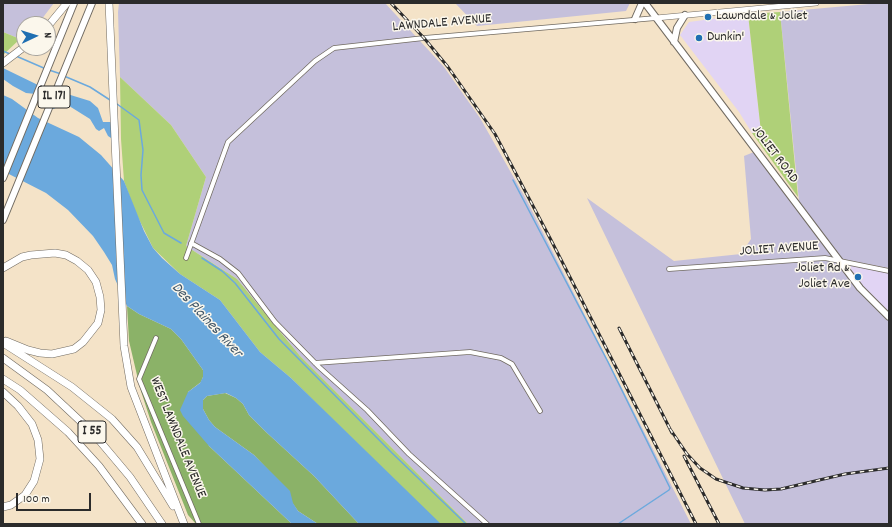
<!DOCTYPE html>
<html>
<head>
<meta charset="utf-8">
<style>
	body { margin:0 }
	#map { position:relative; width:892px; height:527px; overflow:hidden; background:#f4e3c8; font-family:Dekko,sans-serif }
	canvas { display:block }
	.frame { position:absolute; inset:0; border:4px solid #2b2b2b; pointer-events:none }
	.north { position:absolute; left:16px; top:16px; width:40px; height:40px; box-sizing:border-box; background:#fbf7ec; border:1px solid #a8a59f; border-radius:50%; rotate:86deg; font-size:11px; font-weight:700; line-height:16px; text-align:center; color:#2b2b2b }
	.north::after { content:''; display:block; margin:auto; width:14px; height:18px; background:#1f6fb2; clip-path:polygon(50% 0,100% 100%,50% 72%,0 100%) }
	.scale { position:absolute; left:16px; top:493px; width:75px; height:18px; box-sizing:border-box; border:2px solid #2b2b2b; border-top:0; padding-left:5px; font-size:12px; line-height:14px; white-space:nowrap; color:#2b2b2b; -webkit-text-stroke:3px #fbf7ec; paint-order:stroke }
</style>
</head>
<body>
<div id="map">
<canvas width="892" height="527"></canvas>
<div class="frame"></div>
<div class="north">N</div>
<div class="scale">100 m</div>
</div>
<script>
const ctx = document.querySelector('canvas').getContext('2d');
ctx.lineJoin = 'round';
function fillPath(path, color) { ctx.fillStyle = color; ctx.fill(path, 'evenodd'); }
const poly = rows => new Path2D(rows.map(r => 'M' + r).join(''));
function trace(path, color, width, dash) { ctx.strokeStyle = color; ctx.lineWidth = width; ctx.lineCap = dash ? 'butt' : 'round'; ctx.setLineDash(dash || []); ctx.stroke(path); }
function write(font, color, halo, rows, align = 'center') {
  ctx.font = font + ' Dekko,sans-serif'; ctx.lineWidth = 3; ctx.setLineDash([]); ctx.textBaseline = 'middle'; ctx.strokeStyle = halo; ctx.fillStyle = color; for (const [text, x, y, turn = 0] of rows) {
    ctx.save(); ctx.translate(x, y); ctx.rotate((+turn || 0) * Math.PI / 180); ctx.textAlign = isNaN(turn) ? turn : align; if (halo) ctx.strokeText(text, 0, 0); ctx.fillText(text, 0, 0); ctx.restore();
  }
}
fillPath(poly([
	[748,14,761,132,752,133,739,112,680,35,689,22],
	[834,258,889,268,889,318]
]), '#e1d4f4');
fillPath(poly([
	[3,3,54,3,38,24,24,24,24,36,20,39,3,32],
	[119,3,385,3,444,67,480,118,526,199,691,524,468,524,300,356,237,279,186,246,206,177,171,125,120,77,118,12],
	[455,3,630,3,626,11,477,26],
	[880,3,889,3,889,268,835,258,889,318,889,524,745,524,587,198,674,261,741,254,751,239,744,156,754,152,800,211,780,12]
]), '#c5c0db');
fillPath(poly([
	[780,12,798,197,752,133,761,132,748,14],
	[3,32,20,39,3,55],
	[120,77,171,125,206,177,186,246,237,279,300,356,468,524,438,524,291,378,260,352,220,300,180,274,153,248,135,211,124,181,121,139]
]), '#afd078');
fillPath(poly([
	[127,306,139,314,171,329,181,339,203,370,203,377,201,382,188,392,209,446,292,524,196,524,188,515,151,422,140,388,129,341],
	[225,393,236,398,243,404,249,415,266,432,314,476,359,524,318,524,298,511,272,474,254,455,215,427,209,420,203,409,203,400,207,396]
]), '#8bb268');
fillPath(poly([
	[3,68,38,85,90,101,98,108,103,122,113,122,114,140,108,136,104,128,99,131,96,129,90,119,66,104,53,109,40,101,36,94,26,93,13,86,3,79],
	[3,95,12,99,38,118,79,137,101,155,124,181,144,231,153,248,162,258,180,274,220,300,260,352,291,378,441,524,359,524,314,476,266,432,249,415,243,404,236,398,226,393,207,396,203,400,203,409,209,420,215,427,254,455,290,491,293,503,298,511,318,524,292,524,209,446,183,416,180,410,188,392,200,383,203,377,203,370,181,339,171,329,139,314,127,306,115,279,112,265,104,252,93,236,68,210,46,193,3,171]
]), '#6ba9dd');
trace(poly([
	[3,51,10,54],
	[16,56,46,69],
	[49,70,61,74],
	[64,76,90,87,110,100],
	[117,104,139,120,143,150,141,175,142,190,164,233,181,243],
	[513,180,608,362,670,488,669,490,618,524],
	[202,258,222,271,235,283,279,339,392,453,466,524]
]), '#6ba9dd', 1.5);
const minor = poly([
	[191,243,220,259,238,273,275,322,319,367,367,410,409,454,487,524],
	[186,258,228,142,315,61,334,48,424,38,656,18],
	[669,269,825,258,889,271],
	[156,338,139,379,199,524],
	[315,363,470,352,501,358,512,364,540,411]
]);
const tertiary = poly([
	[656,18,816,3]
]);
const primary = poly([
	[645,3,860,288,889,317],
	[635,19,642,3],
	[674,42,677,28,685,15],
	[3,178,74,3],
	[3,220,92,3]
]);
const motorway = poly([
	[109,3,124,346,131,387,184,524],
	[48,26,67,3],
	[3,63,24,47],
	[3,268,22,257,31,255,55,253,66,255,77,261,88,270,96,282,100,297,101,310,98,323,83,342,74,349,52,354,40,353,28,350,6,341],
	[3,343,72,387,112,419,137,447,173,506],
	[3,358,47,390,93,433,130,477,162,524],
	[3,379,20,390,68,432,99,466,142,524],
	[3,392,18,406,32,424,38,440,40,459,34,481,25,495,11,505,3,507]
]);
trace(minor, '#716b62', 5.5);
trace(tertiary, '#716b62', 6);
trace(primary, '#716b62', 8);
trace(motorway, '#716b62', 8);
trace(minor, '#fff', 4);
trace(tertiary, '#fff', 5);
trace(primary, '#fff', 6);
trace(motorway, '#fff', 7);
const rail = poly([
	[391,3,424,38,448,67,495,134,551,240,696,524],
	[619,328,672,433],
	[670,429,687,454,700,468,716,479,743,488,765,490,781,489,845,474,889,468],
	[684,456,719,524]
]);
trace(rail, '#2b2b2b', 3);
trace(rail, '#fbf7ec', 1.5, [4.5]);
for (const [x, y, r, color] of [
	[708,17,4,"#1f6fb2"],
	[699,38,4,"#1f6fb2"],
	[858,277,4,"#1f6fb2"]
]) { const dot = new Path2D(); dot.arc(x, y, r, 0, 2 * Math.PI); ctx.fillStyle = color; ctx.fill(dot); trace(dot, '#fbf7ec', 1.5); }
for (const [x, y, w] of [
	[54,97,32],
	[92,432,28]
]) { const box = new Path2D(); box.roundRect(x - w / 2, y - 11, w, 22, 3); ctx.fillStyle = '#fbf7ec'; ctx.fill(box); trace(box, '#2b2b2b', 1); }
write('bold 13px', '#2b2b2b', null, [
	["IL 171",54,97],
	["I 55",92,432]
]);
write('14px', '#2b2b2b', '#fbf7ec', [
	["Lawndale & Joliet",716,17],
	["Dunkin'",707,38],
	["Joliet Rd &",850,269,"right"],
	["Joliet Ave",850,285,"right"]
], 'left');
write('14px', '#2b2b2b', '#fbf7ec', [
	["LAWNDALE AVENUE",442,24,-5],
	["JOLIET ROAD",774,155,53],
	["JOLIET AVENUE",779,250,-4],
	["WEST LAWNDALE AVENUE",177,438,68]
]);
write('italic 15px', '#415769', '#fbf7ec', [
	["Des Plaines River",206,321,47]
]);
</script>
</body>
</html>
